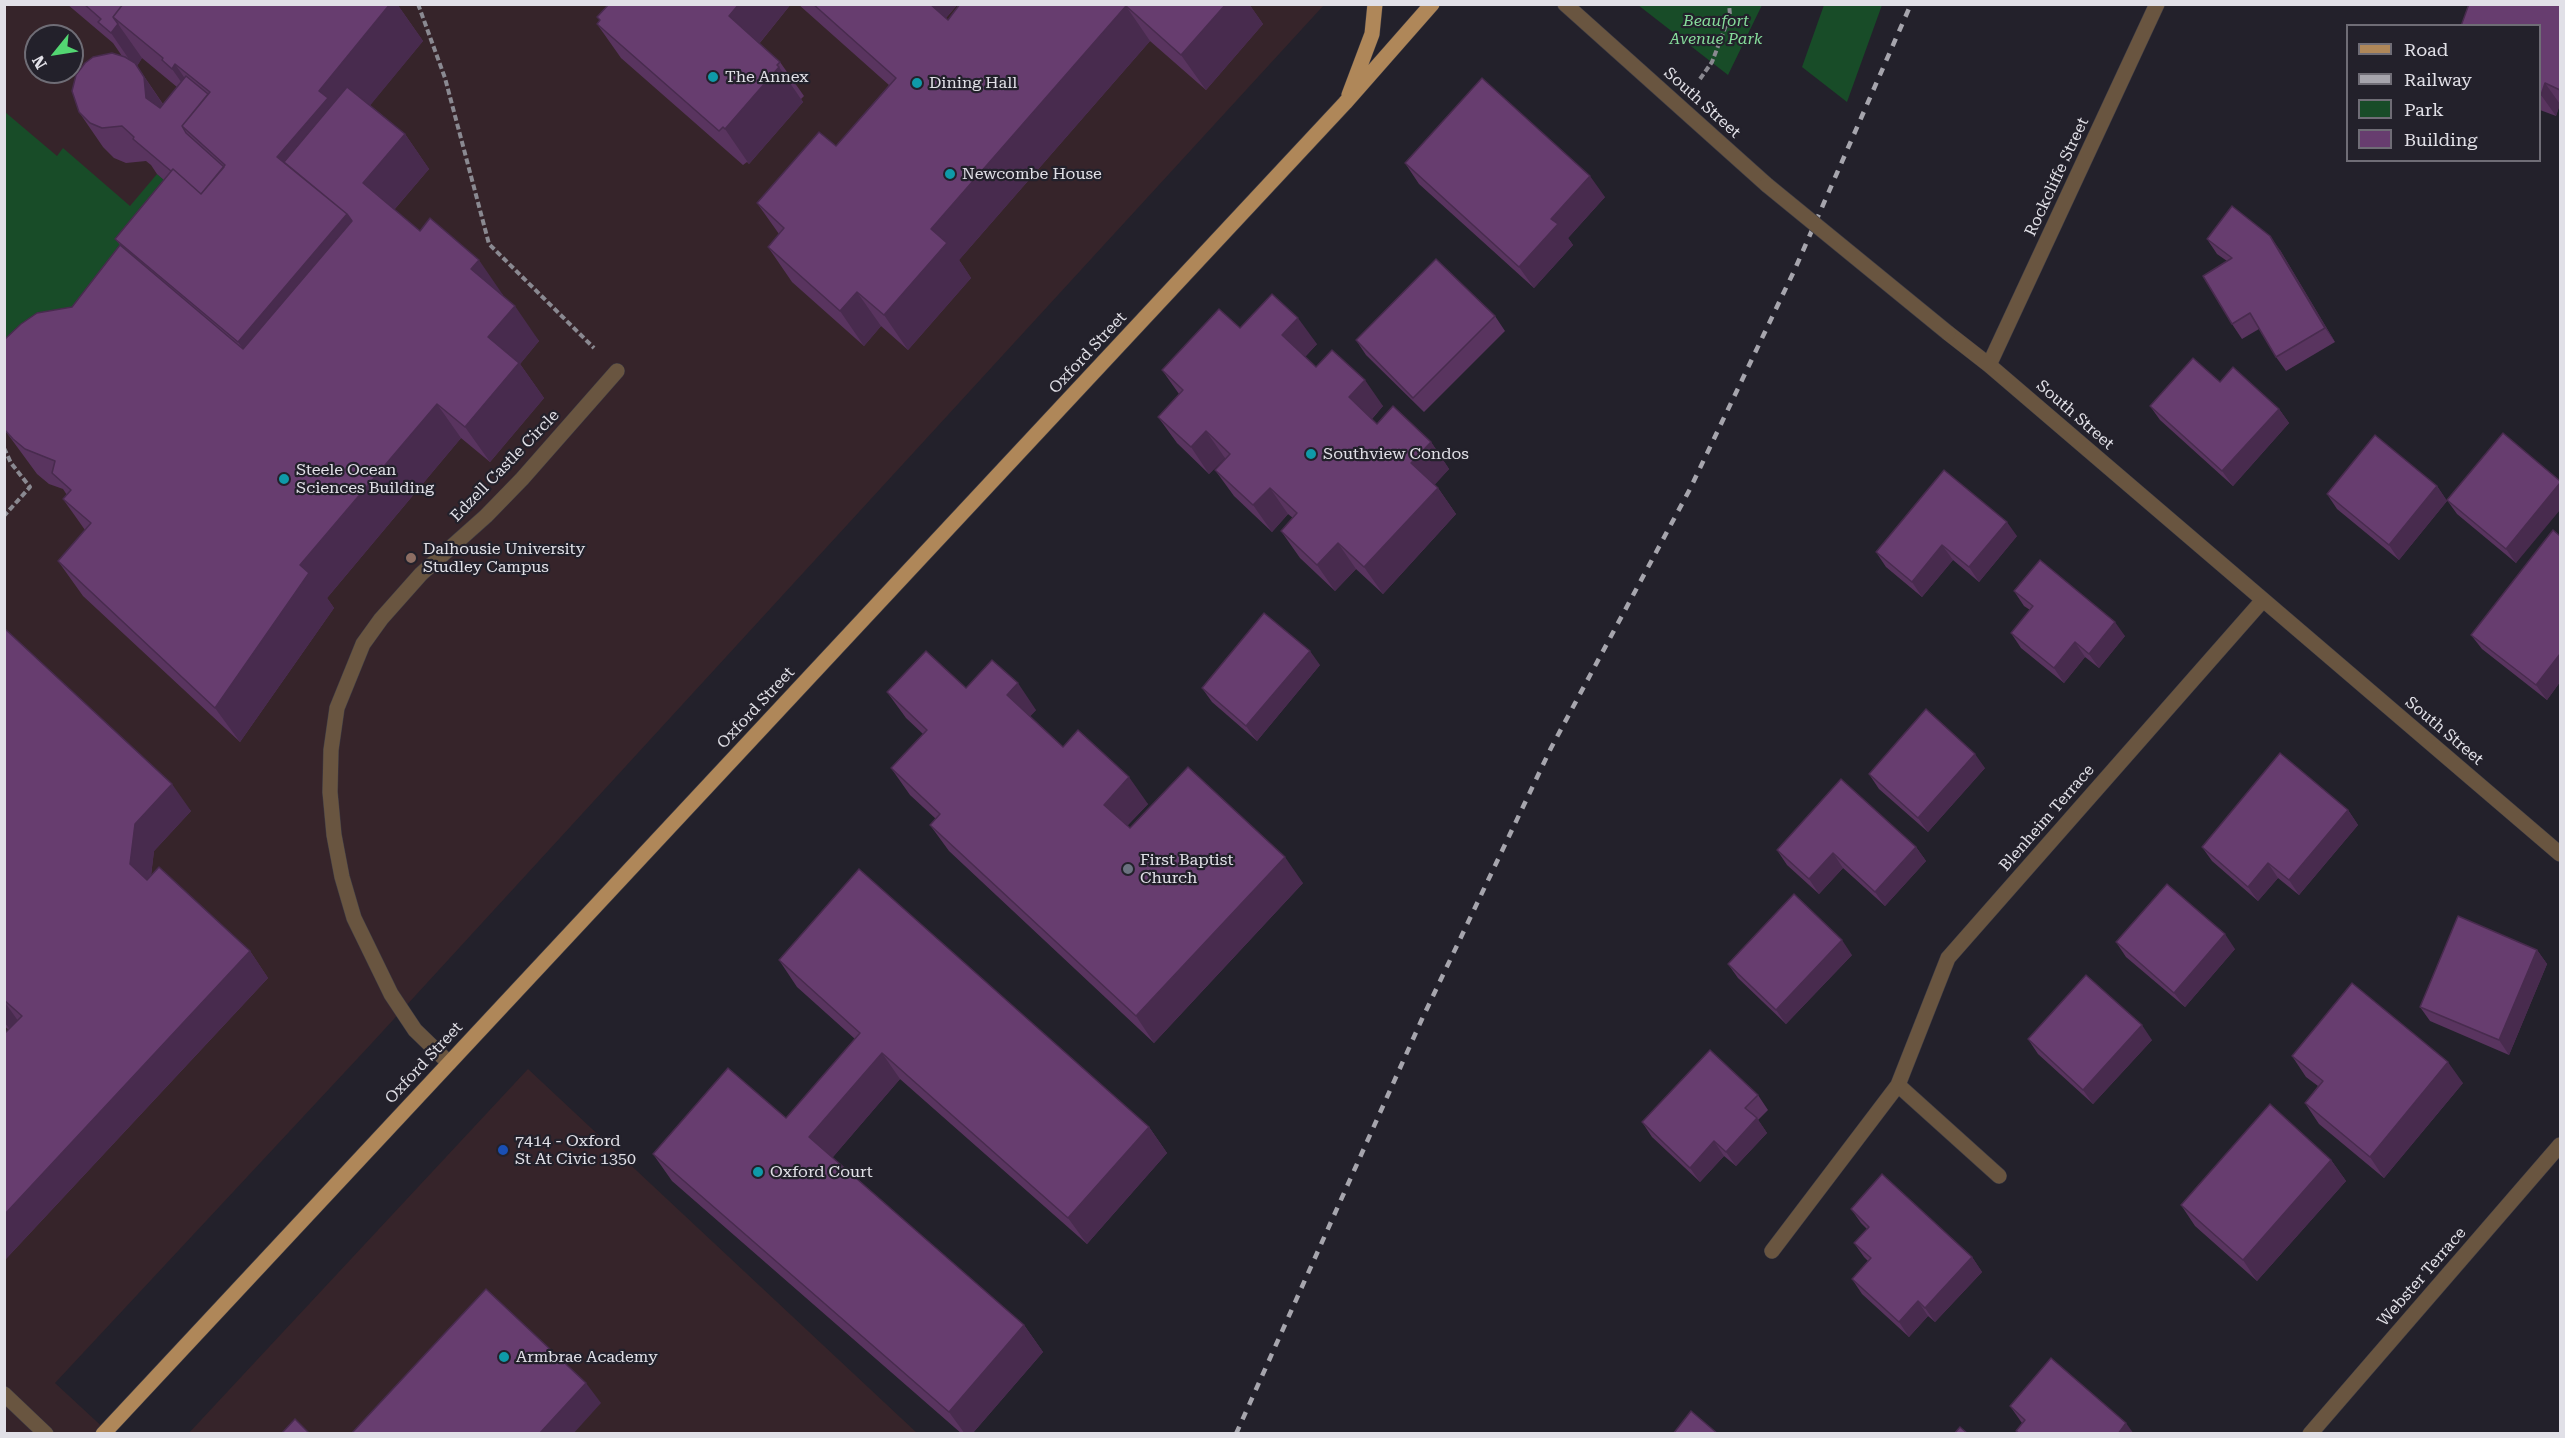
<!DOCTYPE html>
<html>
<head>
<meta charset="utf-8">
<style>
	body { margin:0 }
	#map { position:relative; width:2565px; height:1438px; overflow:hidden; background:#23212b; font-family:"Roboto Serif",serif }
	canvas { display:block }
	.frame { position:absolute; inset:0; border:6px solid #e1e0e7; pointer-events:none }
	.legend { position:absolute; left:2346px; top:24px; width:195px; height:138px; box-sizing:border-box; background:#23212b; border:2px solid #6f6d76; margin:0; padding:8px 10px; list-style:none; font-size:18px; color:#e1e0e7 }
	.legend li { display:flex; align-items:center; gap:12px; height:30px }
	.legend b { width:30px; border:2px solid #6f6d76 }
	.north { position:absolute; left:24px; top:24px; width:60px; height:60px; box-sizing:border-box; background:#23212b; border:2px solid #6f6d76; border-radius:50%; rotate:240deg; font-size:16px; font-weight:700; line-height:24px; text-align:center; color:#e1e0e7 }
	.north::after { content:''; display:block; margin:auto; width:21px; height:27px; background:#53d672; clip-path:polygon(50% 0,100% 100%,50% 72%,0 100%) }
</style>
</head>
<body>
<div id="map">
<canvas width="2565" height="1438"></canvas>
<div class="frame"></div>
<ul class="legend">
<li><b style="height:8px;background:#af8759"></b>Road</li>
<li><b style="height:8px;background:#a6a5ad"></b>Railway</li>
<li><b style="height:16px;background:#184c28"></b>Park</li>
<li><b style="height:16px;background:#673d6f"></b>Building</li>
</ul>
<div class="north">N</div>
</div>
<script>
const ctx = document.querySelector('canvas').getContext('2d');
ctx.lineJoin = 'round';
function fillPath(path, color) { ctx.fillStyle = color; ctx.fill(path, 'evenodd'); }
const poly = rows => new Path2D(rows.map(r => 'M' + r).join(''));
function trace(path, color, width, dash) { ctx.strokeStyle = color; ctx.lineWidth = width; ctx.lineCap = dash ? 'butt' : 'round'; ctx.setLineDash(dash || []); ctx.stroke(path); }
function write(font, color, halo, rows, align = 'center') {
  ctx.font = font + ' "Roboto Serif",serif'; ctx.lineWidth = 4.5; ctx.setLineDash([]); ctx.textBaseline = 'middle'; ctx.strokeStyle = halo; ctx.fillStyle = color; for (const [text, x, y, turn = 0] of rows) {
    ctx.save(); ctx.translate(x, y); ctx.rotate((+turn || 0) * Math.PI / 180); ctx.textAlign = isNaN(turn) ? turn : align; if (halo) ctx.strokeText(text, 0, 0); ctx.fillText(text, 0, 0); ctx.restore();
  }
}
fillPath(poly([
	[5,5,1324,5,371,1044,55,1383,109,1433,5,1434],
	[36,36,72,36,72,72,36,72],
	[528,1069,917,1433,188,1434]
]), '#36242a');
fillPath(poly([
	[1638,5,1762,5,1728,75],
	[1824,5,1882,5,1847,102,1802,67],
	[5,112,57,156,63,148,130,206,157,174,202,211,5,400]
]), '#184c28');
const minor = poly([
	[1565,4,1767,185],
	[1948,333,1989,365,2560,854],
	[1989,365,2157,4],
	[449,1063,415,1030,391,994,354,918,342,877,334,835,330,792,331,750,337,708,363,644,381,619,421,574,486,516,522,479,617,371],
	[1999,1176,1898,1085,1948,958,2263,600],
	[1772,1251,1898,1085],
	[4,1394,46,1434],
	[2310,1434,2560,1145]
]);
const major = poly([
	[1349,95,1372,34,1375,4],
	[103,1434,1345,103,1432,4]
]);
trace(minor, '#3e3c45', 16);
trace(major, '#3e3c45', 16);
trace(poly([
	[418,4,445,78,489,244,594,348],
	[1700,79,1712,62,1730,15,1729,4],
	[4,448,11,463,30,487,4,516]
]), '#8a8991', 4, [6, 3]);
trace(minor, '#695540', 15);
trace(major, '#af8759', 15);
trace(poly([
	[1236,1434,1422,1019,1551,748,1690,489,1795,269,1911,4]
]), '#a6a5ad', 4.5, [8, 8]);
const minorBridge = poly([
	[1767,185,1948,333]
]);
trace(minorBridge, '#3e3c45', 16, []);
trace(minorBridge, '#695540', 15);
fillPath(poly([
	[67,4,397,4,423,41,370,105,405,134,429,169,394,210,420,231,503,295,502,296,539,341,520,364,544,398,490,462,461,438,327,598,334,608,240,742,83,596,58,561,85,530,63,499,67,495,63,489,49,484,37,474,4,429,72,307,120,245,115,239,164,180,157,174,151,165,146,161,126,163,114,158,103,147,79,112,122,56,113,43],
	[142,58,177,87,163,104,137,66],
	[609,4,791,4,759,44,780,62,804,96,801,99,803,102,749,164,747,162,743,165,621,58,597,24,600,21],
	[798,4,958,4,946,18,948,20,960,4,1249,4,1263,24,1206,90,1150,41,959,260,971,278,908,350,881,326,864,346,792,282,768,247,779,234,757,203,836,146,889,85],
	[2560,4,2560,104,2556,116,2540,110,2540,26],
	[1405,163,1605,197,1568,238,1573,245,1534,288,1419,184],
	[2207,239,2280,250,2335,342,2286,371,2276,357,2259,329,2242,339,2232,324,2227,261,2217,254],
	[1495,316,1505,331,1424,412,1366,355,1356,340],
	[1240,328,1317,344,1305,357,1316,367,1383,406,1372,419,1377,424,1431,442,1449,469,1434,485,1438,488,1456,514,1383,594,1356,569,1335,591,1300,558,1281,531,1293,518,1288,514,1272,532,1234,496,1215,470,1225,459,1225,458,1209,474,1177,443,1158,417,1179,394,1162,370],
	[2220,382,2279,409,2289,423,2233,486,2160,420,2150,406],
	[2560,481,2516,563,2457,514,2447,500],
	[2437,486,2447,501,2399,560,2337,509,2327,494],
	[2017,536,1979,582,1953,560,1922,597,1886,567,1876,552],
	[2560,536,2560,682,2547,700,2482,649,2471,635],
	[2014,591,2125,636,2099,668,2085,657,2064,683,2021,648,2011,633,2030,610,2024,606],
	[4,628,191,811,154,851,151,876,250,951,268,978,4,1261,4,1034,9,1030,4,1026],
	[1320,665,1257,741,1212,702,1202,688],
	[966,688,1036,710,1030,716,1063,747,1148,804,1127,826,1130,828,1303,883,1154,1043,949,851,930,825,936,819,910,795,891,768,923,734,906,718,887,692],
	[1985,768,1928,832,1879,789,1869,774],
	[2348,810,2358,825,2299,895,2278,878,2258,901,2212,861,2202,847],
	[1916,847,1926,861,1885,906,1843,868,1819,894,1787,865,1777,850],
	[2116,942,2235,949,2185,1007,2126,957],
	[2537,950,2547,964,2509,1055,2430,1021,2420,1007],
	[1852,955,1786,1024,1738,978,1728,964],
	[779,960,1149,1127,1167,1153,1087,1244,900,1079,832,1158,1024,1325,1043,1352,972,1434,962,1434,672,1181,653,1154,786,1118,855,1039,797,987],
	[2028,1039,2152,1040,2093,1104,2038,1054],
	[2292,1056,2463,1083,2384,1178,2319,1124,2305,1103,2318,1086,2306,1077],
	[1758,1095,1768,1110,1758,1120,1767,1133,1736,1166,1724,1156,1700,1182,1652,1137,1642,1122],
	[2331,1160,2346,1181,2257,1281,2195,1226,2181,1205],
	[1851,1209,1972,1257,1982,1272,1935,1322,1928,1316,1909,1337,1862,1294,1852,1279,1868,1261,1864,1257,1854,1243,1867,1229,1861,1223],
	[2010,1406,2134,1434,2018,1434,2016,1431,2022,1423]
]), '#59345f');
fillPath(poly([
	[390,4,397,4,423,41,350,130,314,190,277,157,319,91],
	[739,4,791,4,753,51,729,16],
	[924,4,958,4,939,26],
	[1226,4,1249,4,1263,24,1206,90,1181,55],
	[1126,6,1150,41,959,260,971,278,908,350,884,315,931,229],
	[118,24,142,58,137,66,168,112,171,132,146,98,135,68,111,33],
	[175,64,204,106,201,110,172,69],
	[779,67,803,102,749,164,725,129],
	[2545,83,2560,104,2556,116,2541,95],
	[405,134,429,169,387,218,363,183],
	[1590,176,1605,197,1568,238,1573,245,1534,288,1519,267,1551,219],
	[347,214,376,256,267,384,238,342],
	[2270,236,2280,250,2335,342,2325,328],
	[479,260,503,295,495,304,471,269],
	[857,292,881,326,864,346,840,311],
	[515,306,539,341,520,364,544,398,490,462,465,427,488,337],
	[1298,318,1317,344,1300,362,1282,335],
	[1365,380,1383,406,1367,424,1349,397],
	[437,404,461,438,327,598,334,608,240,742,215,708,300,565],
	[2279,409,2289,423,2233,486,2222,471],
	[1206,431,1225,458,1209,474,1191,447],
	[1431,442,1449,469,1430,490,1411,463],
	[2560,483,2560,510,2516,563,2506,549],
	[2437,486,2447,501,2399,560,2389,545],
	[1270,488,1288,514,1272,532,1253,505],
	[1438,488,1456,514,1383,594,1364,567],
	[2007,522,2017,536,1979,582,1969,567],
	[1338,543,1356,569,1335,591,1317,565],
	[1942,545,1953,560,1922,597,1912,582],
	[2115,622,2125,636,2099,668,2089,654],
	[2075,642,2085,657,2064,683,2054,668],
	[1310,651,1320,665,1257,741,1246,726],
	[2560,654,2560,682,2547,700,2536,685],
	[1018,683,1036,710,1026,721,1007,695],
	[1975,754,1985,768,1928,832,1918,818],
	[1129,777,1148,804,1122,831,1104,805],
	[172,784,191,811,154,851,149,891,130,864,135,824],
	[2348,810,2358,825,2299,895,2289,880],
	[1916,847,1926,861,1885,906,1875,892],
	[1833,853,1843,868,1819,894,1809,879],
	[1285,857,1303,883,1154,1043,1136,1016],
	[2268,863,2278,878,2258,901,2248,887],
	[2225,934,2235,949,2185,1007,2174,993],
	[1842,940,1852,955,1786,1024,1776,1010],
	[2537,950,2547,964,2509,1055,2499,1040],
	[250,951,268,978,4,1261,4,1215],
	[4,1001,21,1025,13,1033,4,1022],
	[2142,1025,2152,1040,2093,1104,2083,1090],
	[882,1053,900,1079,827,1164,809,1137],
	[2448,1062,2463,1083,2384,1178,2370,1157],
	[1757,1118,1767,1133,1736,1166,1726,1152],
	[1149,1127,1167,1153,1087,1244,1068,1218],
	[1714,1141,1724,1156,1700,1182,1690,1168],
	[2331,1160,2346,1181,2257,1281,2243,1260],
	[1972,1257,1982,1272,1935,1322,1925,1308],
	[1918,1301,1928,1316,1909,1337,1899,1322],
	[1024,1325,1043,1352,972,1434,965,1434,949,1412],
	[586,1383,601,1403,573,1434,539,1434],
	[2126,1423,2134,1434,2118,1434]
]), '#482b4e');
const building = poly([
	[84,4,123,4,113,17,118,24,111,33,98,22,101,19,84,4],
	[123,4,390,4,319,91,328,98,277,157,347,214,238,342,115,239,173,169,201,194,225,165,182,126,210,92,175,64,172,69,162,60,163,58,113,17,123,4],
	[609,4,739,4,729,16,780,62,777,65,779,67,725,129,723,127,719,131,597,24,600,20,597,17,609,4],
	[813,4,930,4,948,20,960,4,1226,4,1181,55,1126,6,931,229,947,243,884,315,857,292,840,311,768,247,784,228,757,203,819,132,836,146,896,78,813,4],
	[2469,4,2560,4,2560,90,2545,83,2541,95,2540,94,2540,26,2461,26,2469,4],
	[112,53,125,57,135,63,144,77,146,98,160,108,186,76,208,94,182,126,186,133,224,167,201,194,173,169,171,171,133,139,134,137,122,126,102,128,90,123,79,112,72,91,76,75,85,63,93,57,112,53],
	[1482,78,1590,176,1551,219,1558,224,1519,267,1405,163,1482,78],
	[347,87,405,134,363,183,420,231,430,218,479,260,471,269,515,306,488,337,519,363,465,427,437,404,300,565,309,573,215,708,58,561,91,523,63,499,71,490,52,473,55,461,25,449,13,439,4,429,4,340,21,324,37,313,72,307,120,245,243,349,352,221,347,214,284,162,347,87],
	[2232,206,2270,236,2325,328,2276,357,2250,313,2232,324,2203,276,2232,258,2207,239,2232,206],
	[1436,259,1495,316,1413,398,1356,340,1436,259],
	[1272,294,1298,318,1282,335,1316,367,1332,350,1365,380,1349,397,1377,424,1393,406,1431,442,1411,463,1438,488,1364,567,1338,543,1317,565,1281,531,1297,513,1270,488,1253,505,1215,470,1230,454,1206,431,1191,447,1158,417,1183,390,1162,370,1219,309,1240,328,1272,294],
	[2193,358,2220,382,2233,367,2279,409,2222,471,2150,406,2193,358],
	[2503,433,2560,481,2560,483,2506,549,2447,500,2503,433],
	[2375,435,2437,486,2389,545,2327,494,2375,435],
	[1944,470,2007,522,1969,567,1942,545,1912,582,1876,552,1944,470],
	[2553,530,2560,536,2560,654,2536,685,2471,635,2553,530],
	[2040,560,2115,622,2089,654,2075,642,2054,668,2011,633,2033,606,2014,591,2040,560],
	[1264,613,1310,651,1246,726,1202,688,1264,613],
	[4,628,172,784,135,824,130,864,147,880,159,867,250,951,4,1215,4,1034,22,1016,4,1000,4,628],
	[926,651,966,688,992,660,1018,683,1007,695,1063,747,1078,730,1129,777,1104,805,1130,828,1188,767,1285,857,1136,1016,930,825,940,814,891,768,927,730,887,692,926,651],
	[1926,709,1975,754,1918,818,1869,774,1926,709],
	[2280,753,2348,810,2289,880,2268,863,2248,887,2202,847,2280,753],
	[1841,779,1916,847,1875,892,1833,853,1809,879,1777,850,1841,779],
	[859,869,1149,1127,1068,1218,882,1053,809,1137,1024,1325,949,1412,653,1154,728,1068,786,1118,860,1033,779,960,859,869],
	[2167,884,2225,934,2174,993,2116,942,2167,884],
	[1794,894,1842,940,1776,1010,1728,964,1794,894],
	[2458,916,2537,950,2499,1040,2420,1007,2458,916],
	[2086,975,2142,1025,2083,1090,2028,1039,2086,975],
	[2352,983,2448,1062,2370,1157,2305,1103,2323,1081,2292,1056,2352,983],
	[1710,1050,1758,1095,1745,1108,1757,1118,1726,1152,1714,1141,1690,1168,1642,1122,1710,1050],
	[2270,1104,2331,1160,2243,1260,2181,1205,2270,1104],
	[1882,1174,1972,1257,1925,1308,1918,1301,1899,1322,1852,1279,1871,1258,1854,1243,1869,1227,1851,1209,1882,1174],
	[486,1289,586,1383,539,1434,351,1434,486,1289],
	[2051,1358,2126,1423,2118,1434,2020,1434,2016,1431,2025,1420,2010,1406,2051,1358],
	[1691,1411,1718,1434,1673,1434,1691,1411],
	[295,1419,310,1434,281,1434,295,1419],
	[1960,1427,1968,1434,1954,1434,1960,1427]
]);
fillPath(building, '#673d6f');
trace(building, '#482b4e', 1.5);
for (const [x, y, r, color] of [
	[713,77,6,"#0f9aa8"],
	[917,83,6,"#0f9aa8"],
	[950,174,6,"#0f9aa8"],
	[1311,454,6,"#0f9aa8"],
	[284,479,6,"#0f9aa8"],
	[411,558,6,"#8d6e63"],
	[1128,869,6,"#6b7280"],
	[503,1150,6,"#1a4fb4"],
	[758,1172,6,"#0f9aa8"],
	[504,1357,6,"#0f9aa8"]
]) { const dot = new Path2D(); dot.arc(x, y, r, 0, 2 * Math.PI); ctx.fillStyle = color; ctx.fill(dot); trace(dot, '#23212b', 2); }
write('italic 16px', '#86dc9b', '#23212b', [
	["Beaufort",1716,21],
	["Avenue Park",1716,39]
]);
write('16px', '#e1e0e7', '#23212b', [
	["The Annex",725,77],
	["Dining Hall",929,83],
	["Newcombe House",962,174],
	["Southview Condos",1323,454],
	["Steele Ocean",296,470],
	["Sciences Building",296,488],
	["Dalhousie University",423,549],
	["Studley Campus",423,567],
	["First Baptist",1140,860],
	["Church",1140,878],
	["7414 - Oxford",515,1141],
	["St At Civic 1350",515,1159],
	["Oxford Court",770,1172],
	["Armbrae Academy",516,1357]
], 'left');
write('16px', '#e1e0e7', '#23212b', [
	["South Street",1702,103,42],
	["Rockcliffe Street",2057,177,-65],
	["Oxford Street",1088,353,-47],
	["South Street",2075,415,41],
	["Edzell Castle Circle",505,466,-46],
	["Oxford Street",756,708,-47],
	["South Street",2444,731,40],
	["Blenheim Terrace",2047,818,-49],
	["Oxford Street",424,1063,-47],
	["Webster Terrace",2422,1277,-49]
]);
</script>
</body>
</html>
